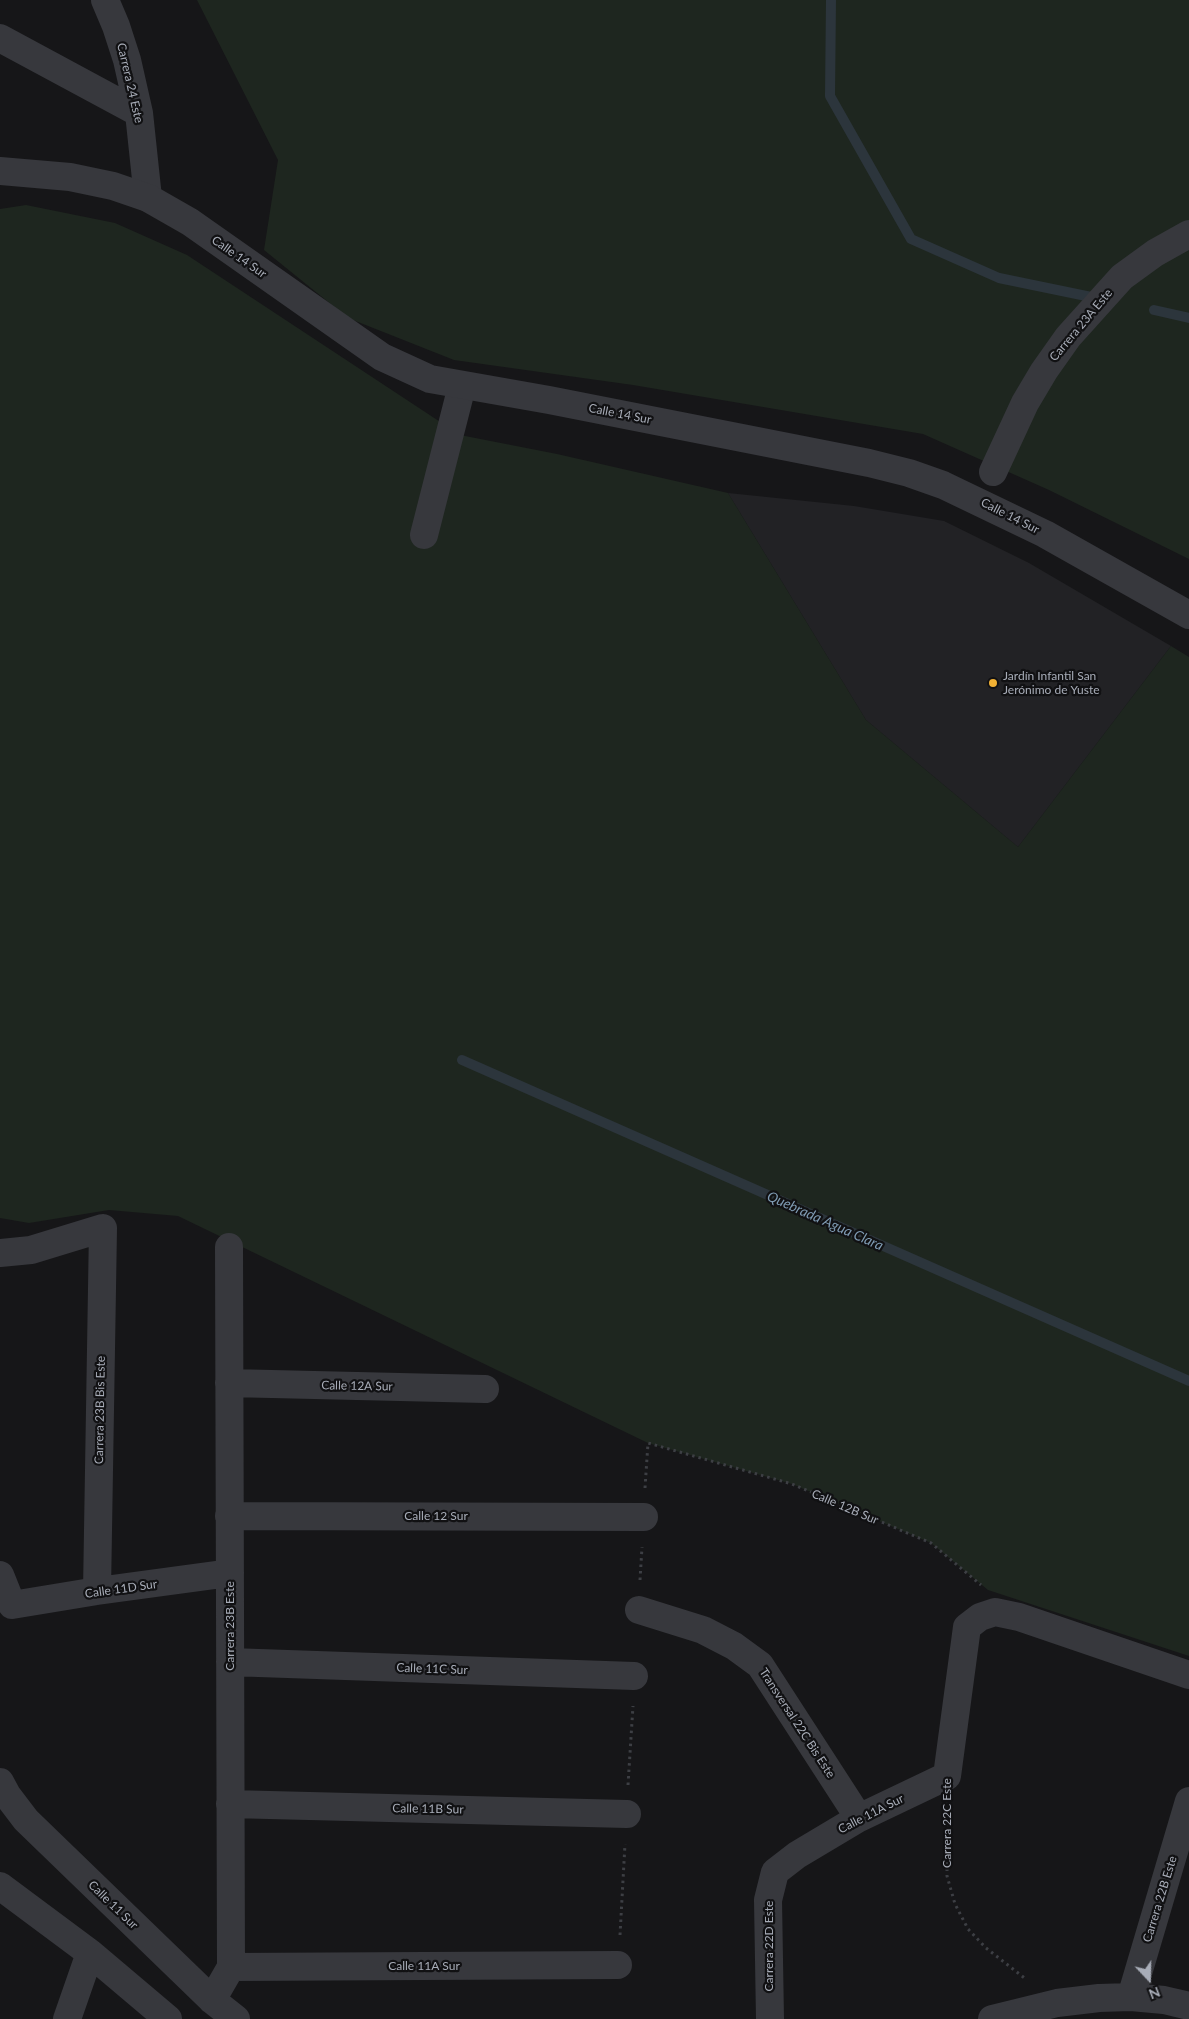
<!DOCTYPE html>
<html>
<head>
<meta charset="utf-8">
<style>
	body { margin:0 }
	#map { position:relative; width:1189px; height:2019px; overflow:hidden; background:#161618; font-family:Lato,sans-serif }
	canvas { display:block }
	.north { position:absolute; left:1124px; top:1954px; width:50px; height:50px; -webkit-text-stroke:4px #111113; paint-order:stroke; rotate:159deg; font-size:14px; font-weight:700; line-height:20px; text-align:center; color:#a8adb8 }
	.north::after { content:''; display:block; margin:auto; width:18px; height:22px; background:#a8adb8; clip-path:polygon(50% 0,100% 100%,50% 72%,0 100%) }
</style>
</head>
<body>
<div id="map">
<canvas width="1189" height="2019"></canvas>
<div class="north">N</div>
</div>
<script>
const ctx = document.querySelector('canvas').getContext('2d');
ctx.lineJoin = 'round';
function fillPath(path, color) { ctx.fillStyle = color; ctx.fill(path, 'evenodd'); }
const poly = rows => new Path2D(rows.map(r => 'M' + r).join(''));
function trace(path, color, width, dash) { ctx.strokeStyle = color; ctx.lineWidth = width; ctx.lineCap = dash ? 'butt' : 'round'; ctx.setLineDash(dash || []); ctx.stroke(path); }
function write(font, color, halo, rows, align = 'center') {
  ctx.font = font + ' Lato,sans-serif'; ctx.lineWidth = 4.5; ctx.setLineDash([]); ctx.textBaseline = 'middle'; ctx.strokeStyle = halo; ctx.fillStyle = color; for (const [text, x, y, turn = 0] of rows) {
    ctx.save(); ctx.translate(x, y); ctx.rotate((+turn || 0) * Math.PI / 180); ctx.textAlign = isNaN(turn) ? turn : align; if (halo) ctx.strokeText(text, 0, 0); ctx.fillText(text, 0, 0); ctx.restore();
  }
}
fillPath(poly([
	[728,493,854,506,944,521,1029,563,1171,646,1018,847,866,720]
]), '#222225');
fillPath(poly([
	[197,0,1189,0,1189,559,1049,490,923,434,633,385,454,360,348,318,264,250,278,160],
	[26,205,115,223,187,255,460,435,557,454,728,493,866,720,1018,847,1171,646,1189,657,1189,1656,988,1590,931,1543,792,1484,648,1443,178,1216,109,1210,29,1223,0,1218,0,209]
]), '#1e261f');
trace(poly([
	[831,0,830,96,911,239,999,278,1096,298],
	[1154,310,1189,318],
	[462,1060,1189,1381]
]), '#2c353c', 10);
trace(poly([
	[645,1488,648,1443,792,1484,931,1543,981,1585],
	[640,1580,642,1547],
	[628,1785,633,1706],
	[947,1810,947,1876,955,1904,968,1929,986,1948,1027,1980],
	[620,1935,625,1844]
]), '#3d3f44', 3, [2.5, 4]);
trace(poly([
	[105,0,116,26,127,60,139,113,148,198],
	[0,38,139,113],
	[993,472,1025,403,1044,371,1068,337,1122,277,1155,253,1189,234],
	[424,535,462,386],
	[0,1253,31,1250,103,1228,97,1591],
	[229,1383,485,1389],
	[229,1516,644,1517],
	[0,1575,12,1605],
	[12,1605,97,1591,230,1573],
	[639,1610,703,1630,734,1646,760,1665,859,1818],
	[230,1662,634,1676],
	[0,1782,7,1795,26,1820,212,2000,236,2019],
	[230,1804,627,1814],
	[0,1886,90,1953,168,2019],
	[231,1967,618,1965],
	[1131,1997,1189,1801],
	[212,2000,231,1967,229,1247],
	[67,2019,90,1953],
	[770,2019,768,1900,775,1872,797,1855,859,1818,947,1776,967,1627,980,1617,995,1612,1019,1617,1189,1675],
	[992,2019,1057,2003,1099,1998,1131,1997,1164,2000,1189,2006]
]), '#37383d', 28);
trace(poly([
	[0,171,70,177,113,186,148,198,190,222,382,357,430,379,549,400,869,463,909,473,943,485,1045,534,1189,615]
]), '#37383d', 28);
for (const [x, y, r, color] of [
	[993,683,5,"#f2b134"]
]) { const dot = new Path2D(); dot.arc(x, y, r, 0, 2 * Math.PI); ctx.fillStyle = color; ctx.fill(dot); trace(dot, '#111113', 2); }
write('12px', '#a8adb8', '#111113', [
	["Carrera 24 Este",130,83,77],
	["Calle 14 Sur",239,257,35],
	["Carrera 23A Este",1081,325,-50],
	["Calle 14 Sur",620,414,11],
	["Calle 14 Sur",1010,516,27],
	["Calle 12A Sur",357,1386,1],
	["Carrera 23B Bis Este",100,1410,-89],
	["Calle 12B Sur",845,1507,23],
	["Calle 12 Sur",436,1516],
	["Calle 11D Sur",121,1589,-8],
	["Carrera 23B Este",230,1626,-90],
	["Calle 11C Sur",432,1669,2],
	["Transversal 22C Bis Este",797,1723,57],
	["Calle 11B Sur",428,1809,1],
	["Calle 11A Sur",871,1814,-27],
	["Carrera 22C Este",947,1823,-90],
	["Carrera 22B Este",1160,1899,-73],
	["Calle 11 Sur",113,1905,44],
	["Carrera 22D Este",769,1946,-90],
	["Calle 11A Sur",424,1966]
]);
write('12px', '#a8adb8', '#111113', [
	["Jardín Infantil San",1003,676],
	["Jerónimo de Yuste",1003,690]
], 'left');
write('italic 14px', '#7f9bb3', '#111113', [
	["Quebrada Agua Clara",825,1221,24]
]);
</script>
</body>
</html>
